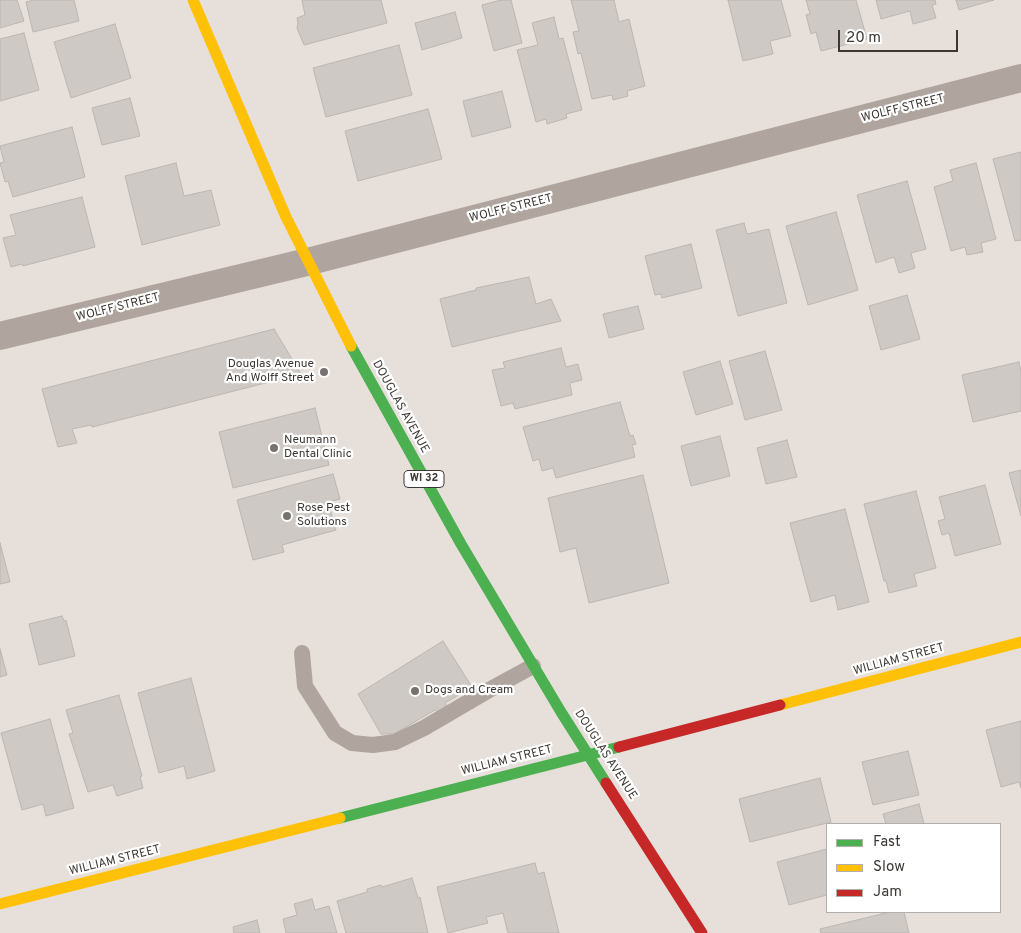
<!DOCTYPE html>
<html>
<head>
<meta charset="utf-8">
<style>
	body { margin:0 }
	#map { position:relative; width:1021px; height:933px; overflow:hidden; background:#e6dfda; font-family:Overpass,sans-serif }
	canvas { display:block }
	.legend { position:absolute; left:826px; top:823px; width:175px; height:90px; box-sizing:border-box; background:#fff; border:1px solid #b1afae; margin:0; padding:6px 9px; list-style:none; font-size:15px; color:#3c3734 }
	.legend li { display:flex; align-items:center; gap:10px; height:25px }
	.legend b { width:25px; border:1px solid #b1afae }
	.scale { position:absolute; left:838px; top:30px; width:120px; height:22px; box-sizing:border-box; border:2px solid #3c3734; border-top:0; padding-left:6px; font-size:15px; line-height:18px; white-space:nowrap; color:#3c3734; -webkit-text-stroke:4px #fff; paint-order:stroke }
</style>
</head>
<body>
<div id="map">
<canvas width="1021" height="933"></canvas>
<ul class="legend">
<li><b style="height:6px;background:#4caf50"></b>Fast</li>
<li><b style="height:6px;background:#ffc107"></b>Slow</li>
<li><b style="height:6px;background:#c62828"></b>Jam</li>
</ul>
<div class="scale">20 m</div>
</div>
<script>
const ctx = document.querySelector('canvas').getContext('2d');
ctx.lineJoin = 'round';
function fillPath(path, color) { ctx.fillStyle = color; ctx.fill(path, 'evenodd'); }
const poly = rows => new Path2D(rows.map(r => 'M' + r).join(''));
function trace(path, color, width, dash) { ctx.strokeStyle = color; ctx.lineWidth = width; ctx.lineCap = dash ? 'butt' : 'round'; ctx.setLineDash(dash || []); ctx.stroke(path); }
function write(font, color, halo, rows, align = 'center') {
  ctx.font = font + ' Overpass,sans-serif'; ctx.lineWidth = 4.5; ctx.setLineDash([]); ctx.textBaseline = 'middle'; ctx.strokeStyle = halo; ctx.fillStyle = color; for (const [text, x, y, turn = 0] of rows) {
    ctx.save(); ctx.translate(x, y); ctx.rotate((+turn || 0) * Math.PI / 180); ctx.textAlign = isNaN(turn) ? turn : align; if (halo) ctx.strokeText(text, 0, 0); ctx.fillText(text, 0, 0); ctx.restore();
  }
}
const building = poly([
	[0,0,17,0,24,21,0,28,0,0],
	[33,0,74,0,79,21,33,32,26,2,33,0],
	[302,0,381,0,387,23,304,45,297,28,298,23,297,18,305,15,302,0],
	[501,0,511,0,522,43,494,51,482,5,501,0],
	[571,0,614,0,619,22,629,19,645,86,627,91,628,96,613,100,612,95,592,99,581,53,578,54,573,32,579,31,571,0],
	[728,0,781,0,791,36,770,41,773,54,743,61,728,0],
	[806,0,856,0,867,39,821,51,816,32,811,34,806,15,810,14,806,0],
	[876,0,935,0,936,4,932,5,936,18,913,24,910,11,881,19,876,0],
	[956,0,994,0,959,10,956,0],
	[455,12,462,38,422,50,415,23,455,12],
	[554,17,559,39,563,38,582,110,566,114,567,118,547,124,546,119,536,122,517,50,538,45,532,23,554,17],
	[115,24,131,78,71,98,54,42,115,24],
	[24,33,39,90,0,101,0,39,24,33],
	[399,45,412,95,326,117,313,68,399,45],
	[502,91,511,127,472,137,463,101,502,91],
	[130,98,140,136,102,145,92,108,130,98],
	[428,109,442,159,358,181,345,131,428,109],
	[72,127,85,177,13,197,8,181,5,182,0,163,4,162,0,146,72,127],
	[1021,152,1021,240,1015,241,993,159,1021,152],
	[176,163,184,196,211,190,220,225,142,245,125,176,176,163],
	[976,163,996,239,981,243,983,252,967,255,965,247,951,251,934,187,953,181,950,170,976,163],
	[907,181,926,249,911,253,915,268,899,273,894,257,876,263,857,195,907,181],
	[82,197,95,247,23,266,22,264,11,267,3,238,16,235,10,215,82,197],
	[836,212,858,290,808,305,786,226,836,212],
	[744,223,747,234,769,229,787,303,738,316,716,230,744,223],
	[691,244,702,288,662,298,661,294,655,295,645,256,691,244],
	[529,277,536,304,551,299,561,321,452,347,440,299,476,290,476,288,529,277],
	[907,295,920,339,881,350,869,306,907,295],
	[638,306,644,329,609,338,603,314,638,306],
	[274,329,301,374,92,427,91,425,72,429,77,443,58,447,42,389,274,329],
	[561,348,566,367,578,364,582,380,570,383,572,395,515,409,513,403,501,406,492,370,505,368,503,362,561,348],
	[765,351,782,410,745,420,729,361,765,351],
	[720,361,733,404,696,415,683,372,720,361],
	[1019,362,1021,371,1021,411,973,422,962,375,1019,362],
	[620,402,630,436,633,435,636,444,632,445,635,457,556,478,553,468,542,471,539,459,533,461,523,427,620,402],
	[315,408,329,465,233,488,219,432,315,408],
	[720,436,730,476,691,486,681,446,720,436],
	[787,440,797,477,766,484,757,448,787,440],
	[1021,470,1021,516,1009,473,1021,470],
	[333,474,340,499,328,502,336,530,282,545,284,552,253,560,237,500,333,474],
	[643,475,669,583,589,603,576,548,560,552,548,498,643,475],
	[985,485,1001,544,955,556,949,533,942,535,938,521,945,519,939,497,985,485],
	[916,491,936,568,914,574,917,586,889,593,886,581,884,581,864,504,916,491],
	[845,509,869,602,838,610,835,595,811,602,790,523,845,509],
	[0,543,10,582,0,584,0,543],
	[62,616,64,621,66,620,75,656,39,665,29,624,62,616],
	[443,641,472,687,445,703,447,706,437,712,435,710,394,734,381,734,358,694,443,641],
	[0,649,7,675,0,677,0,649],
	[191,678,215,771,187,779,184,766,159,773,138,693,191,678],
	[119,695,142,776,140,777,143,788,117,796,113,785,88,792,69,734,73,733,66,710,119,695],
	[50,719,74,808,46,816,43,804,22,810,1,733,50,719],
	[1021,721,1021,788,1019,782,1001,787,986,730,1021,721],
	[908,751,919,795,873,805,862,762,908,751],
	[820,778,831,822,750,842,739,799,820,778],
	[919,804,924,824,886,824,883,814,919,804],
	[827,849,827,895,789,905,777,862,827,849],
	[535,863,538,874,544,872,559,933,508,933,503,913,486,917,488,923,448,933,437,887,535,863],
	[412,878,418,898,420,897,428,933,346,933,337,901,367,892,367,889,381,885,382,887,412,878],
	[312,899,315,910,329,906,337,933,286,933,283,919,297,915,294,904,312,899],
	[890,912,904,912,909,933,821,933,820,929,890,912],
	[257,920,260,933,234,933,233,927,257,920]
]);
fillPath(building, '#cec9c4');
trace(building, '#bbb6b2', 1);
trace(poly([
	[302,653,305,686,335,733,352,743,373,745,395,742,424,728,489,690,533,666]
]), '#afa59e', 16);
trace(poly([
	[0,336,307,262,1021,78]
]), '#afa59e', 28);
trace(poly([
	[351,346,461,544,561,712,606,783],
	[340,818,619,747]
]), '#4caf50', 11);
trace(poly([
	[193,0,286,217,351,346],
	[780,705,1021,642],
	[0,904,340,818]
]), '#ffc107', 11);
trace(poly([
	[619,747,780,705],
	[606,783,702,933]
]), '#c62828', 11);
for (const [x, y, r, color] of [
	[324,372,5,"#78726e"],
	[274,448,5,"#78726e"],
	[287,516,5,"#78726e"],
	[415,691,5,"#78726e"]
]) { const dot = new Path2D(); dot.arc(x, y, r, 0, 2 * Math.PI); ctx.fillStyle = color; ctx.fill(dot); trace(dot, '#fff', 2); }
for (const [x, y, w] of [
	[424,479,40]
]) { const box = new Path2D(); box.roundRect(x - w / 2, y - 8.5, w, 17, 4); ctx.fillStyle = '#fff'; ctx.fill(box); trace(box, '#3c3734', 1); }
write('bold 11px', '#3c3734', null, [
	["WI 32",424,479]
]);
write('12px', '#3c3734', '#fff', [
	["WOLFF STREET",903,109,-14],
	["WOLFF STREET",511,209,-14],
	["WOLFF STREET",118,308,-14],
	["DOUGLAS AVENUE",400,407,61],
	["WILLIAM STREET",899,660,-15],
	["DOUGLAS AVENUE",605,755,57],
	["WILLIAM STREET",507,761,-14],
	["WILLIAM STREET",115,861,-14]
]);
write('12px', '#3c3734', '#fff', [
	["Douglas Avenue",314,365,"right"],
	["And Wolff Street",314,379,"right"],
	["Neumann",284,441],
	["Dental Clinic",284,455],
	["Rose Pest",297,509],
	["Solutions",297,523],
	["Dogs and Cream",425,691]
], 'left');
</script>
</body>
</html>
